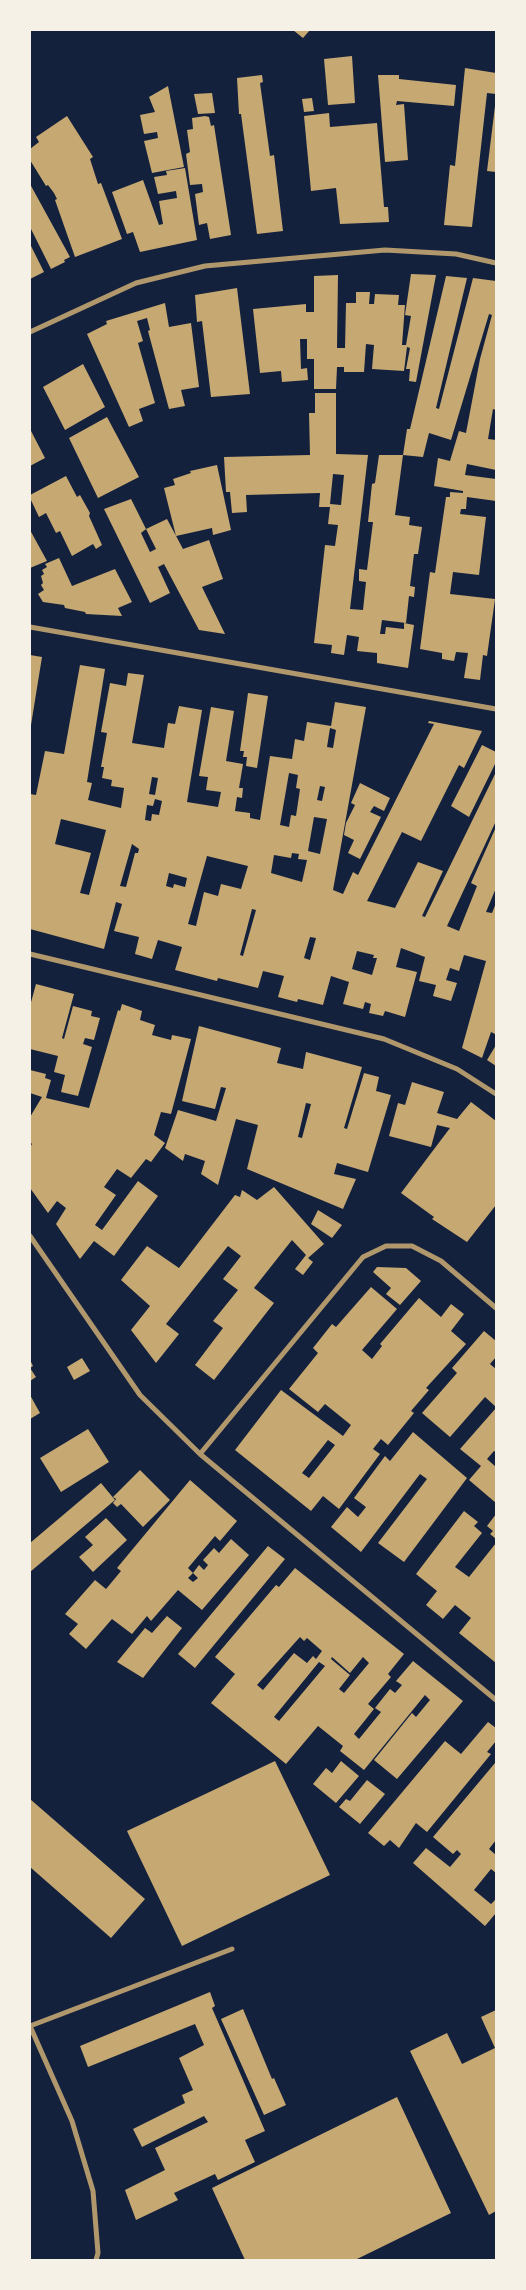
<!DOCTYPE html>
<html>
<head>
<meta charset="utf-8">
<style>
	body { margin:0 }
	#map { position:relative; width:526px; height:2290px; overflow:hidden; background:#14213d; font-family:Manrope,sans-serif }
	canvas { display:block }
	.frame { position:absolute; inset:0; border:31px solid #f6f1e7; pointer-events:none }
</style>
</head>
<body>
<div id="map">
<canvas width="526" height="2290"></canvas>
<div class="frame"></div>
</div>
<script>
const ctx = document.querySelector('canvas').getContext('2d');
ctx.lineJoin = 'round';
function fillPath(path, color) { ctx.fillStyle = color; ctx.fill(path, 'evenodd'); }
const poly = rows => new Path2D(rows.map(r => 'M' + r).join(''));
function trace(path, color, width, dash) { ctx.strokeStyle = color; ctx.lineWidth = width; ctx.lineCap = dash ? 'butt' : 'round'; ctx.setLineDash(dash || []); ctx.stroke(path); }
fillPath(poly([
	[293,30,310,30,303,38],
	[352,56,355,103,328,105,324,59],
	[465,68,496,73,496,94,487,93,472,227,444,225,450,165,455,166],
	[262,75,263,82,260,83,270,156,274,155,283,231,257,234,241,114,239,114,237,78],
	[378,75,399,75,399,79,456,85,454,106,397,101,396,105,404,104,408,160,385,162],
	[168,86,184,167,152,173,144,141,158,138,157,132,144,134,140,115,155,112,149,97],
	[212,93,215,113,198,114,194,94],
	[312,98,314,111,304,112,302,99],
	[495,106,496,106,496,172,487,171],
	[329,113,330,127,377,123,384,207,388,207,389,222,340,224,336,188,311,191,304,116],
	[67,116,93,157,90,159,98,184,101,183,122,239,75,257,55,200,57,199,54,193,48,185,46,186,30,160,30,149,39,142,36,137],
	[205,116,209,117,211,126,214,125,231,235,210,239,207,223,199,225,195,194,203,192,202,184,190,185,186,154,190,152,187,130,193,129,192,118],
	[185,168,197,240,140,252,133,232,127,234,112,192,143,180,159,225,163,224,159,201,177,198,176,191,158,194,154,177,167,175,166,171],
	[30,184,70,257,64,260,65,262,51,269,30,227],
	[30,244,44,272,30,279],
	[411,274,436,275,416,382,409,381,410,369,406,369,410,348,407,347,404,371,372,369,374,345,366,344,364,372,344,372,344,367,337,367,336,389,314,389,314,359,307,359,307,339,300,339,301,369,307,368,308,380,282,382,281,371,260,373,253,309,306,304,306,312,314,312,314,276,338,275,337,348,345,348,346,303,356,303,356,292,370,292,369,304,374,304,375,294,399,295,398,305,405,305,402,345,406,345,411,316,405,315],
	[446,276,467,278,436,408,439,409,473,278,496,281,496,410,493,409,488,439,496,440,496,470,467,464,465,475,496,479,496,501,467,497,466,509,461,509,460,514,486,517,479,575,453,572,450,594,495,599,487,656,483,655,480,680,464,678,468,653,456,652,454,661,442,659,442,653,420,649,430,572,435,573,446,497,450,497,450,492,463,493,463,491,434,486,438,458,450,461,459,431,466,433,480,359,492,315,489,314,451,440,429,433,423,457,403,455,395,515,410,517,409,525,422,527,418,554,414,554,410,586,415,587,414,597,409,596,406,623,382,620,380,634,385,634,386,627,404,629,404,623,414,625,408,668,377,663,377,653,357,651,359,637,347,635,344,655,331,653,332,645,314,643,325,545,335,546,338,525,328,524,330,507,319,507,320,493,246,495,247,512,232,513,230,492,226,492,224,457,310,455,309,413,315,413,315,393,336,393,336,454,368,455,350,609,363,610,366,582,359,581,359,569,367,570,373,522,368,522,372,484,375,483,379,455,403,455,407,429,410,429],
	[333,474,344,475,341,505,330,504],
	[237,288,250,394,211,397,202,321,197,322,195,295],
	[165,303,169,327,191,323,199,387,181,390,185,406,169,409,148,331,150,330,147,318,137,321,143,341,138,343,155,403,139,409,143,421,129,427,87,334,107,324,106,321],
	[83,364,105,407,65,430,43,387],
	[107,417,139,477,98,498,69,438],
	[30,429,45,458,30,466],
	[217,465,231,530,213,535,212,528,176,536,164,488,175,485,173,479,191,473,190,471],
	[66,476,77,497,80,495,90,513,89,516,102,545,96,549,93,544,72,556,60,531,56,533,46,513,39,517,30,498,30,495],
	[131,499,146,529,141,533,150,552,156,549,146,529,167,519,183,549,209,540,223,579,202,587,225,634,199,630,164,564,158,567,170,593,150,603,104,509],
	[30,530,47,561,30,568],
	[59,558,72,586,115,569,132,602,118,608,122,616,86,614,85,612,65,608,64,605,43,602,38,594,44,590,41,585,43,583,41,576,44,574,42,570,47,567,45,564],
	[30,655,42,657,31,725,30,725],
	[80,665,105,669,87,782,92,783,88,800,121,808,124,788,111,786,112,780,102,778,104,767,101,767,107,733,101,732,110,683,126,686,128,673,144,675,132,743,164,748,168,723,175,724,179,706,202,710,187,802,218,807,221,792,206,790,208,777,199,776,211,707,234,711,226,761,243,764,239,788,243,788,242,798,237,797,235,811,250,813,250,818,260,820,270,756,292,759,295,739,304,741,307,722,331,726,335,702,366,707,333,890,343,894,353,872,358,875,434,724,428,723,429,721,482,731,464,768,459,765,421,841,402,832,367,901,395,908,418,862,443,871,422,916,425,917,496,772,496,821,447,926,459,931,477,886,471,883,496,827,496,888,486,912,492,913,496,903,496,1030,495,1034,491,1032,482,1058,462,1048,486,961,464,955,459,971,450,968,446,980,457,983,451,1001,433,996,436,985,419,981,425,957,401,948,396,967,417,972,405,1017,385,1011,383,1016,369,1013,371,1004,365,1002,363,1009,343,1004,349,982,331,976,323,1005,298,999,297,1002,278,997,284,976,263,971,258,988,218,978,217,981,175,970,182,947,158,940,152,959,135,954,139,937,114,931,122,904,116,902,104,949,30,929,30,794,36,795,45,751,64,754],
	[330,728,336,730,333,748,327,747],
	[289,773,298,775,296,788,300,789,296,816,291,815,289,827,280,825],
	[152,777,158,778,155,795,149,794],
	[320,786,325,787,322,801,317,800],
	[155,799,162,801,159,815,152,814,151,821,145,820,147,805,153,806],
	[314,817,327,819,320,854,308,851],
	[61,819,106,830,89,895,80,893,91,853,55,844],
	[132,844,139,849,138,853,135,853,126,887,120,886],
	[292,853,299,854,298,859,307,860,302,882,271,873,274,855,291,858],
	[207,856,248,866,241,889,221,884,218,896,204,892,196,926,188,924],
	[169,873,187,878,185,887,174,884,173,888,166,886],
	[252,909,256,910,243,956,240,955],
	[310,937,316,938,310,960,304,958],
	[357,951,374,955,373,958,377,958,372,975,352,969],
	[248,693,268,696,257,768,246,766,247,757,243,757,244,751,240,751],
	[482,745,496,752,496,762,469,817,451,806],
	[360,783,390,798,384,811,374,806,370,812,381,817,360,859,348,853,354,840,344,835,346,823,355,805,351,803],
	[36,984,74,994,62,1038,64,1039,73,1006,92,1011,91,1016,100,1018,94,1040,85,1038,83,1044,92,1047,78,1096,61,1092,65,1075,54,1072,58,1056,30,1049,30,1006],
	[122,1004,142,1011,140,1020,155,1025,152,1035,171,1040,172,1035,191,1039,171,1114,161,1112,154,1135,165,1143,151,1162,146,1159,131,1178,117,1169,104,1187,116,1195,95,1225,102,1230,138,1181,158,1196,114,1256,94,1241,80,1259,56,1224,66,1208,57,1201,48,1213,30,1188,30,1147,32,1144,30,1142,30,1117,42,1097,30,1093,30,1070,46,1074,45,1078,51,1080,46,1098,89,1108,118,1010,120,1011],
	[199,1026,281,1048,277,1063,303,1069,306,1052,362,1067,344,1128,347,1129,364,1073,379,1077,376,1091,391,1095,368,1172,337,1163,334,1174,356,1179,343,1209,247,1169,258,1125,236,1119,218,1185,201,1174,205,1161,185,1154,183,1161,165,1148,178,1110,216,1121,226,1088,221,1087,215,1109,182,1101],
	[306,1103,311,1104,302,1138,298,1137],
	[496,1045,496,1066,487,1060],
	[412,1082,444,1092,437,1113,457,1119,471,1102,496,1121,496,1205,467,1242,432,1219,434,1217,401,1193,450,1128,437,1125,431,1147,389,1136,398,1103,405,1105],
	[274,1187,324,1244,308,1258,313,1262,303,1275,295,1269,306,1255,292,1240,254,1288,274,1303,214,1380,195,1365,223,1328,213,1321,238,1290,223,1279,241,1256,228,1246,166,1324,179,1334,156,1363,131,1330,150,1306,121,1280,147,1246,179,1268,235,1195,240,1197,242,1190,257,1200],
	[318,1210,342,1225,332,1238,311,1224],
	[377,1267,406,1268,421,1281,400,1305,386,1294,391,1288,373,1272],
	[371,1287,397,1309,362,1350,372,1359,382,1346,380,1344,419,1298,441,1317,451,1304,464,1314,451,1331,466,1344,426,1388,429,1390,411,1411,414,1413,388,1445,381,1439,373,1449,380,1454,339,1509,323,1496,311,1511,235,1450,281,1390,343,1436,351,1425,325,1404,318,1412,289,1389,318,1353,313,1348,332,1324,336,1327],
	[328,1440,335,1445,309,1478,302,1473],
	[484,1331,496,1341,496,1357,490,1364,496,1369,496,1407,485,1397,450,1437,422,1413,457,1373,452,1368],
	[82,1358,90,1371,74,1380,67,1367],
	[30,1360,33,1366,30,1368,36,1377,30,1381],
	[30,1395,40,1413,30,1419],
	[496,1408,496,1452,494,1451,487,1459,496,1467,496,1503,469,1480,481,1466,460,1449],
	[88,1429,109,1462,61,1492,40,1458],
	[413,1432,467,1478,404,1562,378,1543,427,1479,420,1474,361,1552,331,1527,347,1507,358,1517,366,1507,354,1498,385,1456,390,1461],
	[140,1470,170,1500,143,1527,121,1504,117,1507,113,1503,117,1498,116,1499,113,1497],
	[190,1480,237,1521,220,1541,215,1536,188,1568,193,1573,199,1565,204,1570,208,1565,203,1560,214,1548,219,1553,231,1539,249,1555,202,1610,178,1590,151,1621,147,1616,132,1634,112,1619,86,1649,69,1634,78,1624,65,1614,95,1580,106,1589,121,1571,117,1568],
	[193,1573,198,1578,193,1582,188,1578],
	[101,1483,115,1500,30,1572,30,1543],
	[464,1511,478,1522,474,1526,482,1533,455,1567,469,1577,496,1543,496,1663,459,1633,471,1618,455,1605,443,1619,426,1605,437,1591,416,1574],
	[496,1514,496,1539,490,1534,493,1531,487,1526],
	[106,1518,127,1540,93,1572,79,1557,93,1545,85,1537],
	[268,1546,285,1559,195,1668,178,1654],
	[295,1568,404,1654,388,1674,391,1677,368,1704,374,1709,354,1734,359,1739,381,1712,375,1708,390,1689,395,1693,402,1685,396,1681,413,1661,463,1701,397,1779,374,1760,412,1713,416,1717,430,1700,425,1695,364,1770,340,1751,343,1746,318,1726,286,1764,211,1703,235,1674,215,1657,276,1585,279,1587],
	[300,1637,304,1641,307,1638,322,1651,316,1659,313,1656,307,1663,294,1653,263,1690,257,1685],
	[332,1657,350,1673,363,1657,369,1663,344,1693,339,1689,350,1675,331,1659],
	[319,1662,325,1666,279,1721,274,1717],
	[167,1616,182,1628,143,1678,117,1662,145,1628,152,1633],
	[488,1722,496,1728,496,1741,487,1752,491,1754,427,1832,416,1823,399,1848,390,1840,384,1846,368,1833,445,1741,461,1754],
	[275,1761,330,1875,182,1946,127,1831],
	[341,1761,359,1776,336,1803,313,1784,326,1768,332,1773],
	[495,1763,496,1840,489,1849,496,1855,496,1873,491,1869,474,1890,491,1904,496,1899,496,1913,485,1926,413,1863,426,1848,450,1867,461,1854,457,1850,453,1854,433,1837],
	[367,1780,385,1794,360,1824,339,1807,346,1799,350,1801],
	[30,1799,145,1899,111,1938,30,1867],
	[210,1992,215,2006,212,2008,265,2131,245,2140,255,2162,218,2180,215,2174,174,2193,178,2200,136,2220,125,2190,165,2170,155,2148,208,2122,204,2116,142,2147,133,2129,185,2103,182,2095,193,2090,179,2058,204,2045,195,2024,88,2067,80,2046],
	[243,2009,272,2079,274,2078,286,2105,264,2115,221,2019],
	[496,2010,496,2211,489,2215,410,2051,447,2033,462,2064,495,2048,481,2017],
	[397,2097,451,2213,355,2260,245,2260,212,2188]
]), '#c6a872');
trace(poly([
	[30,332,136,283,205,266,385,250,456,254,496,263],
	[30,627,496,709],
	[30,954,384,1039,457,1069,496,1094],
	[30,1236,140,1395,200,1454,496,1700],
	[200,1454,363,1257,386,1246,412,1246,441,1261,496,1308],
	[30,2026,72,2121,93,2191,98,2253,96,2260],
	[30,2026,232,1949]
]), '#b1986c', 5);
</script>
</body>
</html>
